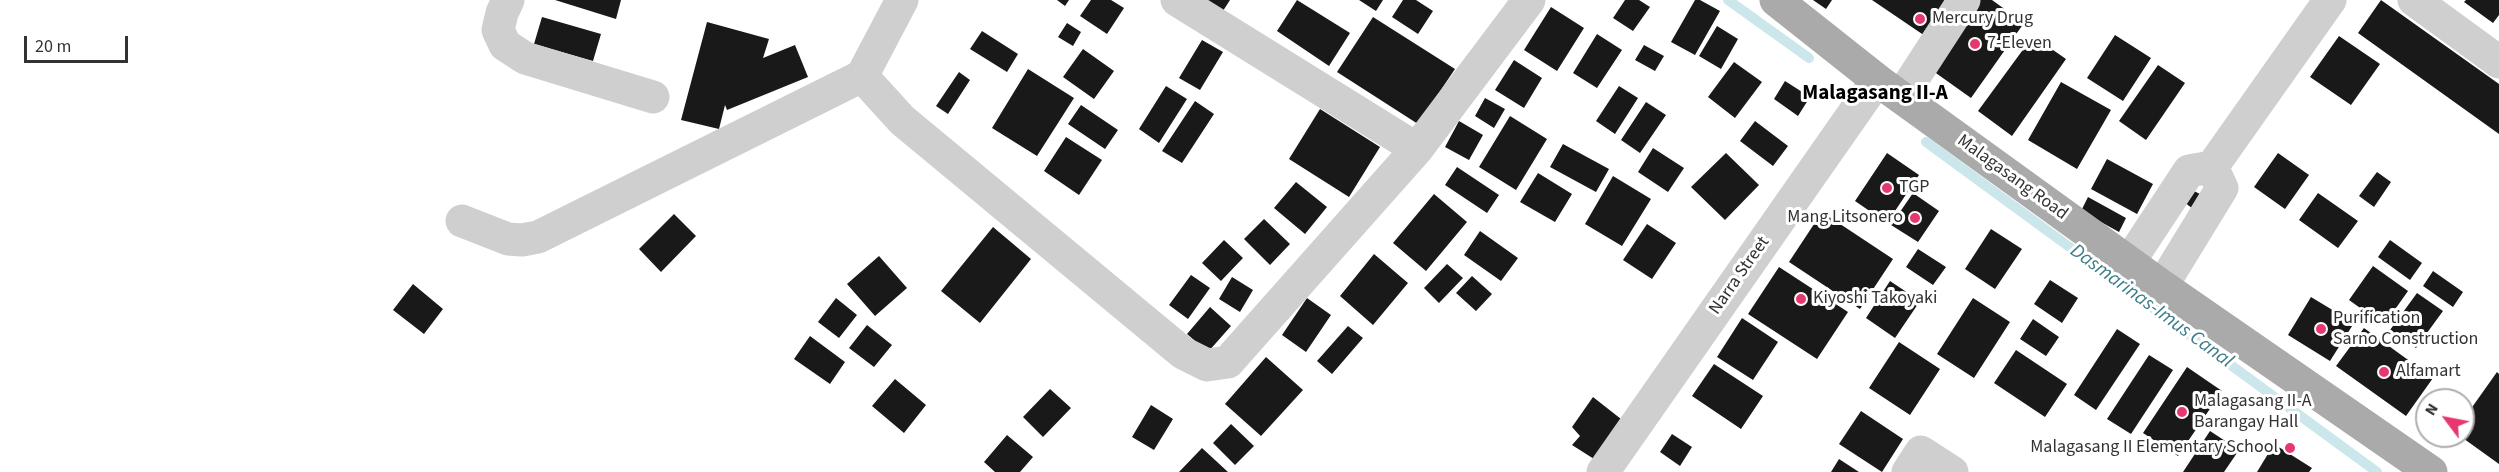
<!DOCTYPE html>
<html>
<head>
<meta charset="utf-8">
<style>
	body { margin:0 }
	#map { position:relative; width:2499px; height:472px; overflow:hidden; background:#fff; font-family:"Source Sans 3",sans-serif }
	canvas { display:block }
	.north { position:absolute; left:2415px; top:388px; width:60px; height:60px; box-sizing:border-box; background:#fff; border:2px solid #adadad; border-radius:50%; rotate:302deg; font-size:16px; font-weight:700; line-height:24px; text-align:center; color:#323232 }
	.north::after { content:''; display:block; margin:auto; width:21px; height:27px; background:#e5386f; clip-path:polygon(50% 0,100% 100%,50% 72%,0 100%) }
	.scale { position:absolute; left:24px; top:36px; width:104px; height:27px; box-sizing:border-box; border:3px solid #323232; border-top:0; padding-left:8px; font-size:18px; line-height:21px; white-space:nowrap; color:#323232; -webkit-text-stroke:4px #fff; paint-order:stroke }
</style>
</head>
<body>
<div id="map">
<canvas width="2499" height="472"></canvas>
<div class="north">N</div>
<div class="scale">20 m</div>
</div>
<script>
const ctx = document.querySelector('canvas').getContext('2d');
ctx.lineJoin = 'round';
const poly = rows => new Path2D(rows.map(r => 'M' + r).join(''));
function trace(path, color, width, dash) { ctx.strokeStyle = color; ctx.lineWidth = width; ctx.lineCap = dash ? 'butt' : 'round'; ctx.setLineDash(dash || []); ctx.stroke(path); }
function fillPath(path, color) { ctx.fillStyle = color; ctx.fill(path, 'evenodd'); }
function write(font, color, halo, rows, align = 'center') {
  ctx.font = font + ' "Source Sans 3",sans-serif'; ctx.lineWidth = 6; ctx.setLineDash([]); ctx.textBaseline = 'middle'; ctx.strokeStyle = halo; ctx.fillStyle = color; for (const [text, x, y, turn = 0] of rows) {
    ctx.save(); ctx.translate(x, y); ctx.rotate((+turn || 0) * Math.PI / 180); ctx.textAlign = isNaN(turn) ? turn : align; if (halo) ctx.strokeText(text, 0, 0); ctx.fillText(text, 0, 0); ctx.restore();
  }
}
trace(poly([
	[1728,0,1809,58],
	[1926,142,2377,472]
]), '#cbe7eb', 10);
fillPath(poly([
	[555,0,621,0,616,19],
	[1057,0,1069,0,1065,6],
	[1091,0,1111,0,1124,8,1107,34,1080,16],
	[1199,0,1230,0,1221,14],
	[1297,0,1350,33,1329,66,1277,31],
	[1359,0,1383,0,1376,11],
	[1403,0,1416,0,1433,11,1418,34,1392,17],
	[1625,0,1639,0,1650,7,1633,31,1613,18],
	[1695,0,1700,0,1720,11,1695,55,1671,42],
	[1813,0,1832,0,1826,9],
	[1872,0,1953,0,1928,38],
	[1972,0,1992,0,2024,23,1971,98,1926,66],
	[2381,0,2499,84,2499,134,2358,33],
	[2466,0,2499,0,2499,15,2493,23,2464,2],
	[1551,7,1584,28,1557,71,1524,50],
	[542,17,601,34,593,61,534,44],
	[1373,17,1455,69,1418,124,1337,72],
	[707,22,769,39,763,58,795,45,808,77,727,110,725,105,719,129,681,120],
	[1067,23,1081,32,1073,46,1058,37],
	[1717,26,1738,39,1721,69,1699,56],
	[982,31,1018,54,1007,72,970,49],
	[1597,34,1622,50,1597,88,1573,73],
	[2115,35,2151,58,2123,101,2087,78],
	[2033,36,2066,59,2012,136,1978,111],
	[2339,36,2380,64,2351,105,2310,77],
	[1202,40,1223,52,1200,90,1179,78],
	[1644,45,1664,56,1655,71,1635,60],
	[1083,49,1114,71,1094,99,1063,77],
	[1514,60,1542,78,1524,108,1495,90],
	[1734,62,1762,82,1735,118,1708,97],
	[2158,65,2185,83,2146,140,2119,121],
	[1028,69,1074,98,1037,156,992,128],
	[959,72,970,80,948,114,936,106],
	[1785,81,1810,97,1798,116,1774,99],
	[2061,82,2111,110,2077,169,2028,140],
	[1166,86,1187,99,1159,143,1139,129],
	[1619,86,1638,98,1615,134,1596,121],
	[1485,98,1505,109,1494,128,1475,116],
	[1195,101,1214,114,1182,163,1162,151],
	[1646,102,1666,115,1640,153,1621,140],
	[1081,105,1118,130,1105,149,1068,124],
	[1320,109,1380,147,1349,197,1289,159],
	[1510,116,1547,139,1516,190,1479,167],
	[1459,121,1483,135,1469,160,1445,147],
	[1755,121,1788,146,1773,166,1740,141],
	[1066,137,1102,160,1079,195,1044,171],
	[1563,144,1609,169,1596,192,1550,167],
	[1653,148,1684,168,1668,192,1638,172],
	[1726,153,1759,185,1725,220,1691,187],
	[1887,153,1919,175,1887,223,1855,201],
	[2278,153,2309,175,2285,209,2254,187],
	[2107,159,2153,184,2137,214,2091,189],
	[1457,167,1499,195,1487,213,1445,185],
	[2377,172,2391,182,2374,207,2359,196],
	[1538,173,1572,194,1555,222,1520,202],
	[1613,176,1651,199,1622,246,1585,224],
	[1296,182,1327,207,1305,234,1274,208],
	[2192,190,2202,195,2193,209,2184,202],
	[1913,193,1939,211,1918,242,1891,225],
	[2318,193,2358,221,2338,248,2299,220],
	[1434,194,1467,222,1426,271,1393,243],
	[2088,197,2126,218,2119,232,2081,211],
	[1822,212,1893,259,1860,309,1789,262],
	[674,214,696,236,661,272,639,249],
	[1264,219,1290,244,1270,265,1244,239],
	[1647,224,1676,243,1652,279,1623,260],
	[993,227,1031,259,980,323,941,291],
	[1991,229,2022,249,1995,289,1965,269],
	[1480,231,1518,258,1501,281,1464,255],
	[1224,240,1243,258,1221,281,1202,263],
	[2390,240,2422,263,2410,280,2378,257],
	[1918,249,1946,267,1933,285,1906,267],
	[1374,254,1408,283,1373,325,1340,296],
	[879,256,907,288,875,316,847,284],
	[1447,264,1463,278,1439,303,1424,288],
	[2373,266,2408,291,2384,325,2349,300],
	[1779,267,1848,312,1817,359,1748,314],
	[2433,271,2463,292,2453,307,2423,286],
	[1191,275,1210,288,1188,319,1169,305],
	[1472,276,1492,294,1476,311,1456,293],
	[1232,277,1253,290,1240,312,1219,299],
	[2050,280,2078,298,2062,323,2034,304],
	[1890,281,1920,301,1895,338,1866,318],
	[413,284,443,309,424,334,393,310],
	[2417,293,2443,311,2416,348,2390,330],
	[2311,297,2354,323,2330,361,2288,335],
	[836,298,857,315,839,338,818,322],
	[1307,298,1331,315,1306,352,1282,335],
	[1973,298,2010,322,1974,378,1937,354],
	[1210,307,1231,326,1208,352,1187,334],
	[1742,318,1778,342,1753,380,1717,357],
	[2033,319,2059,337,2046,356,2020,339],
	[867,325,892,345,874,367,849,348],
	[1348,326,1363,338,1332,374,1317,361],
	[2364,328,2433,378,2406,416,2336,366],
	[2117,329,2140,344,2096,410,2074,395],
	[810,336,845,362,830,384,794,359],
	[1899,342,1940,369,1910,415,1869,388],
	[2016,350,2067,384,2045,417,1994,383],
	[2149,355,2173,370,2131,434,2107,419],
	[1266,357,1303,390,1261,436,1225,404],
	[1714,364,1763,396,1741,429,1692,396],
	[2187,367,2222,391,2178,456,2143,433],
	[2497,372,2499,374,2499,464,2460,436,2463,436,2463,420],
	[895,379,926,405,904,433,872,406],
	[1050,389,1071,408,1043,437,1023,417],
	[1593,397,1621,419,1594,459,1572,445,1580,436,1572,427],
	[1151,405,1173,419,1154,450,1132,437],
	[1861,411,1903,439,1882,472,1839,444],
	[1231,424,1254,446,1235,465,1213,443],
	[2210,431,2239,450,2224,472,2183,472],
	[1672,434,1692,447,1680,466,1660,452],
	[1007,435,1033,457,1020,472,995,472,984,462],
	[2274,444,2312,468,2309,472,2257,472],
	[1202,448,1228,472,1179,472],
	[1839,459,1859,472,1831,472]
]), '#191919');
trace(poly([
	[508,0,502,13,498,30,505,45,525,58,653,97],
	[902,0,862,76,902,120,1183,353,1207,365,1228,362,1417,149,1529,0],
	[1177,0,1417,149],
	[2414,0,2499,62],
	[1901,97,1964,0],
	[462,221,508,239,522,240,538,237,862,76],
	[2129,262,2189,171,2212,167,2330,0],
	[2162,286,2222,188,2212,167],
	[1603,472,1877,80],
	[1908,472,1921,452,1952,472]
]), '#cfcfcf', 33);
trace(poly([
	[1776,0,1877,80,2162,286,2431,472]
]), '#aaa', 33);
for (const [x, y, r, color] of [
	[1920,19,6,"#e5386f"],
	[1975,44,6,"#e5386f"],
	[1887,188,6,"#e5386f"],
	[1915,218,6,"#e5386f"],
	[1801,299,6,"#e5386f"],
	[2321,329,6,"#e5386f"],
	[2384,372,6,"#e5386f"],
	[2182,412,6,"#e5386f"],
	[2290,448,6,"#e5386f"]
]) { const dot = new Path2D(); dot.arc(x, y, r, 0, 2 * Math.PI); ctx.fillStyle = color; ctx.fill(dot); trace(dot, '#fff', 2); }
write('18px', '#323232', '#fff', [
	["Mercury Drug",1932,19],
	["7-Eleven",1987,44],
	["TGP",1899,188],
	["Mang Litsonero",1903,218,"right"],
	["Kiyoshi Takoyaki",1813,299],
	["Purification",2333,319],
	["Sarno Construction",2333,340],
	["Alfamart",2396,372],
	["Malagasang II-A",2194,402],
	["Barangay Hall",2194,423],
	["Malagasang II Elementary School",2278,448,"right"]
], 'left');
write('18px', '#323232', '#fff', [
	["Malagasang Road",2012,178,36],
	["Narra Street",1740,276,-55]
]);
write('italic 20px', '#3a7d89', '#fff', [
	["Dasmarinas-Imus Canal",2151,307,36]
]);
write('bold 21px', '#000', '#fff', [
	["Malagasang II-A",1875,94]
]);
</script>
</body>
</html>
